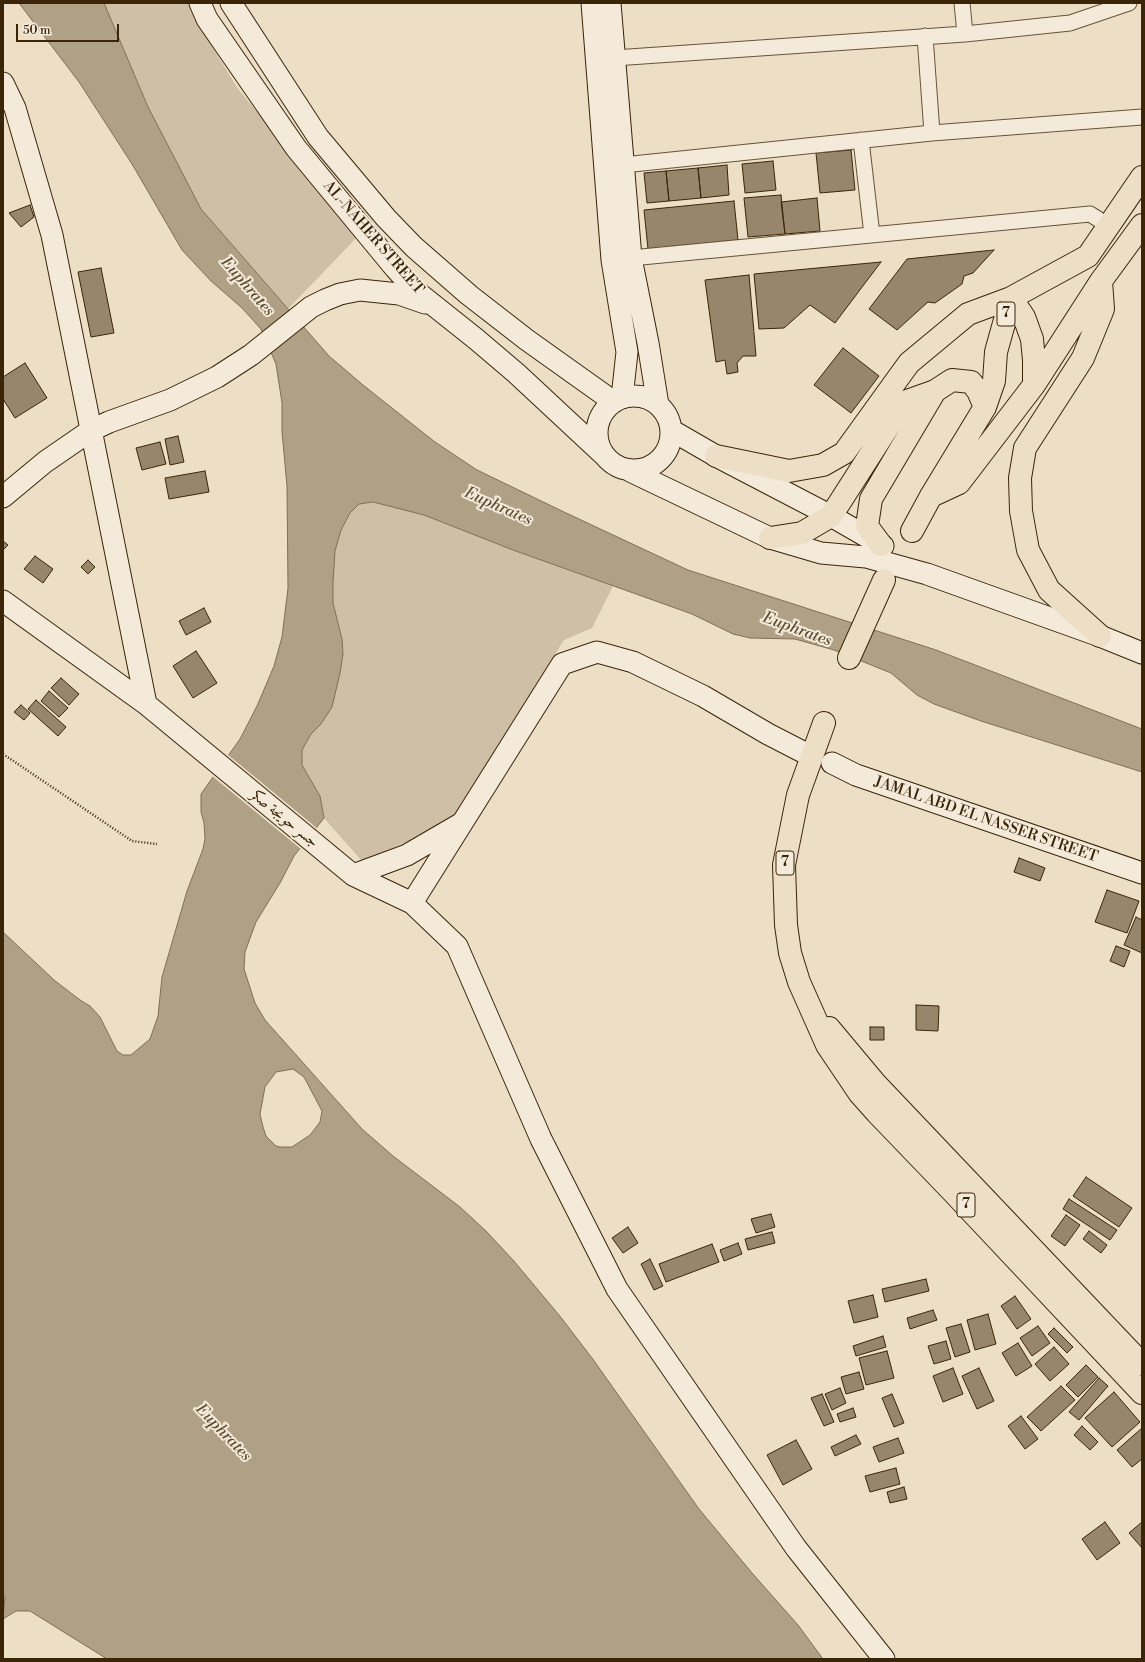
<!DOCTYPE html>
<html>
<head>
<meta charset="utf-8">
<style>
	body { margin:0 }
	#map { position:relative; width:1145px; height:1662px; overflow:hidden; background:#ecdfc6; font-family:"Libre Bodoni",serif }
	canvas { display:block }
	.frame { position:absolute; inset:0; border:4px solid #3b2508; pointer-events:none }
	.scale { position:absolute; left:16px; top:24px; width:103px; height:18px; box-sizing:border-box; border:2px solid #3b2508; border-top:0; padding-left:5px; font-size:12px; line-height:14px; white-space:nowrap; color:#3b2508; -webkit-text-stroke:3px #f3eada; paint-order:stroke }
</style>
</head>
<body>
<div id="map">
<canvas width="1145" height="1662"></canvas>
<div class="frame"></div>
<div class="scale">50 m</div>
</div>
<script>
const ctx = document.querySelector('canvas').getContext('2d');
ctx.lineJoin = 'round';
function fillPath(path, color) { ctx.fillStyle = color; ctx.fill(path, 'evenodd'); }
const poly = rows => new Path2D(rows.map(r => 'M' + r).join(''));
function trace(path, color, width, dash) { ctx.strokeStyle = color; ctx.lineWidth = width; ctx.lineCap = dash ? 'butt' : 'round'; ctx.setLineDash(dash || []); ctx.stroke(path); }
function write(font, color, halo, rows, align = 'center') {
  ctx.font = font + ' "Libre Bodoni",Amiri,serif'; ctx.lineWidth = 4; ctx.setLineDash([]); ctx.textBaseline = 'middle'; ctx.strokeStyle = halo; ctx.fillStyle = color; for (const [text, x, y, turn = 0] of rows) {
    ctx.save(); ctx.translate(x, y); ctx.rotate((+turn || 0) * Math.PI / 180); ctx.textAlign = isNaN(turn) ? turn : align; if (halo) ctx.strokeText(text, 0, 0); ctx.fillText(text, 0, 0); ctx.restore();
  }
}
fillPath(poly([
	[104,3,188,3,194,17,238,89,360,234,288,309,201,209,148,107],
	[373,502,424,515,513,550,613,586,592,628,564,640,456,813,414,839,362,861,324,818,320,796,302,765,302,750,311,734,321,724,342,639,333,603,333,567,335,551,341,530,350,513,359,504]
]), '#cebfa6');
const water = poly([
	[19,3,104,3,148,107,201,209,329,356,363,385,435,442,477,470,564,512,688,570,936,650,1142,729,1142,772,981,721,934,704,917,695,891,673,834,650,795,639,750,638,733,634,692,614,513,550,424,515,373,502,359,504,350,513,341,530,335,551,333,583,333,603,342,639,343,654,340,673,332,707,321,724,311,734,302,750,302,765,320,796,324,818,294,856,280,883,256,922,245,952,244,969,255,1003,265,1020,362,1129,393,1156,460,1207,486,1231,513,1260,559,1315,592,1358,699,1509,752,1573,798,1625,823,1659,107,1659,30,1611,16,1611,3,1619,5,1596,3,1594,3,932,54,980,80,1000,90,1006,100,1017,117,1051,123,1055,131,1055,150,1039,158,1016,162,977,187,891,203,849,205,839,204,823,201,812,201,794,240,739,257,706,274,666,282,637,288,588,287,486,282,432,282,403,276,364,261,329,242,308,211,281,182,250,132,164,79,82,19,3],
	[293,1069,304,1077,322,1111,320,1122,310,1135,292,1147,280,1147,276,1146,266,1136,263,1127,260,1114,263,1098,265,1087,276,1072,293,1069]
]);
fillPath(water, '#b0a085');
trace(water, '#816f53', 1);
fillPath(poly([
	[227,754,318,829,302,850,212,776]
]), '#ecdfc6');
const building = poly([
	[851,150,855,190,820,193,816,153,851,150],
	[773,161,776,190,745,193,742,164,773,161],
	[727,165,729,195,701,198,698,168,727,165],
	[698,168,701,198,669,201,666,171,698,168],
	[666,171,669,201,647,203,644,173,666,171],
	[781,195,785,234,748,237,744,198,781,195],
	[817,198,820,231,785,234,781,202,817,198],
	[734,201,738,240,648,249,644,210,734,201],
	[30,205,34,217,21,227,9,213,30,205],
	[994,250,973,273,964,276,962,284,935,303,928,302,897,330,869,309,907,259,994,250],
	[881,262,835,323,810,305,784,328,759,329,754,274,881,262],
	[101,268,114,333,91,337,78,272,101,268],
	[749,275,756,356,743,356,737,363,738,372,727,374,725,360,716,362,705,280,749,275],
	[843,348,879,376,851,413,814,385,843,348],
	[25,363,47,398,15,418,3,399,3,377,25,363],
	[178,436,184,462,170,465,165,439,178,436],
	[160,442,166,464,142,470,136,448,160,442],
	[205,471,209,492,169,499,165,478,205,471],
	[3,541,8,545,3,550,3,541],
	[35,556,53,569,43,583,24,569,35,556],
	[88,560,95,567,88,574,81,567,88,560],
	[204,608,211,622,186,635,179,621,204,608],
	[196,651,217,683,193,698,173,666,196,651],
	[61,678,79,694,69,705,51,688,61,678],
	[49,691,68,708,59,717,41,701,49,691],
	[36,700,66,727,58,736,28,709,36,700],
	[21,705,30,713,24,720,14,712,21,705],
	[1019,858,1045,868,1040,881,1014,872,1019,858],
	[1107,890,1139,901,1127,933,1095,922,1107,890],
	[1136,917,1142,920,1142,953,1124,945,1136,917],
	[1116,946,1130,951,1124,967,1110,961,1116,946],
	[916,1005,939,1006,938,1031,916,1030,916,1005],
	[870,1027,884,1027,884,1040,870,1040,870,1027],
	[1086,1177,1132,1208,1119,1227,1073,1196,1086,1177],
	[1069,1199,1117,1230,1110,1240,1063,1209,1069,1199],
	[771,1214,775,1227,756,1233,751,1219,771,1214],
	[1066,1215,1080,1225,1065,1246,1051,1236,1066,1215],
	[628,1227,638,1243,623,1253,612,1238,628,1227],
	[1089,1231,1107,1245,1101,1253,1083,1239,1089,1231],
	[772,1232,775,1243,748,1250,745,1239,772,1232],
	[738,1243,742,1254,724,1261,720,1250,738,1243],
	[712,1244,719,1262,666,1282,659,1264,712,1244],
	[650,1259,663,1286,654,1290,641,1264,650,1259],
	[926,1279,929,1291,885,1302,882,1289,926,1279],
	[873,1295,878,1317,854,1323,848,1301,873,1295],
	[1015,1296,1031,1319,1017,1329,1001,1306,1015,1296],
	[933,1310,937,1320,910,1329,907,1318,933,1310],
	[988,1314,996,1344,975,1350,967,1320,988,1314],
	[961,1324,970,1352,955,1357,946,1328,961,1324],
	[1038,1326,1050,1343,1032,1356,1020,1338,1038,1326],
	[1054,1328,1073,1347,1067,1353,1048,1334,1054,1328],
	[883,1336,886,1347,856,1356,853,1346,883,1336],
	[946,1341,951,1359,934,1364,928,1346,946,1341],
	[1018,1343,1032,1366,1016,1376,1002,1353,1018,1343],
	[1054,1347,1069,1364,1050,1381,1035,1364,1054,1347],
	[887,1351,894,1378,866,1385,859,1358,887,1351],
	[1086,1365,1098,1377,1078,1397,1066,1385,1086,1365],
	[953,1368,963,1394,943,1402,933,1376,953,1368],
	[979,1368,994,1401,977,1409,962,1376,979,1368],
	[859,1372,864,1389,846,1394,841,1377,859,1372],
	[1099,1378,1108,1386,1079,1420,1069,1412,1099,1378],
	[1061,1386,1075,1400,1041,1431,1027,1417,1061,1386],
	[840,1388,846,1403,832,1410,825,1394,840,1388],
	[1114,1392,1140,1422,1112,1447,1085,1418,1114,1392],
	[822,1394,834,1422,824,1426,811,1398,822,1394],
	[892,1394,904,1423,894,1427,882,1398,892,1394],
	[853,1408,856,1417,840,1422,837,1414,853,1408],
	[1021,1416,1038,1439,1025,1449,1008,1426,1021,1416],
	[1082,1426,1098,1442,1090,1450,1074,1435,1082,1426],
	[1142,1428,1142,1459,1132,1467,1117,1450,1142,1428],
	[856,1435,861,1444,835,1456,831,1447,856,1435],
	[898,1438,904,1453,879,1462,873,1447,898,1438],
	[796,1440,812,1469,783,1485,767,1455,796,1440],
	[896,1468,900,1484,870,1492,865,1476,896,1468],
	[904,1487,907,1499,890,1503,887,1492,904,1487],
	[1105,1522,1120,1543,1097,1560,1082,1539,1105,1522],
	[1142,1522,1142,1548,1129,1533,1142,1522]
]);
fillPath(building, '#97866b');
trace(building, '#3b2508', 1);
const street = poly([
	[962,3,965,34],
	[925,36,932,133],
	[614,58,965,34,1070,23,1129,3],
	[861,140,872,235],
	[623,165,932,133,1142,117],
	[631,258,1090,214,1109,226]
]);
const secondary = poly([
	[200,3,207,19,296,148,395,268,417,292,476,339,516,373,603,454],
	[231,3,318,137,386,218,414,247,469,295,527,340,614,402],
	[592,3,612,260,627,352,622,398],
	[610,3,631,258,648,343,658,405],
	[3,83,15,108,52,235,146,704],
	'597 433a37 37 0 1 1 74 0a37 37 0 1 1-74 0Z',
	[671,430,716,456,831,516,883,546],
	[630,471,770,538,821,553,866,557,927,574,1100,636,1142,653],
	[3,497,45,462,90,431,109,422,170,400,217,377,251,355,311,307,325,300,340,294,360,290,399,294,425,303],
	[3,601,146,704,353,875,412,903],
	[803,752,768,734,703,696,633,662,597,652,562,664,412,903,457,946,541,1139,617,1289,796,1548,884,1659],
	[832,763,856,775,1142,873],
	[353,875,407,855,462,823]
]);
const primary = poly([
	[716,456,789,471,823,465,844,453,909,363,968,314,1011,298,1024,317,1032,339,1034,360,1034,385],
	[931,496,959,483,1034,385,1101,281,1142,225],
	[912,531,931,496,985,407,994,381,996,352,1011,298,1088,256,1142,177],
	[770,538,802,533,831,516,904,402,935,391,952,380,971,382,978,391,985,407],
	[881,545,867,526,871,499,935,391],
	[1100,636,1049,590,1028,550,1021,511,1020,478,1025,448,1083,358,1103,309,1101,281],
	[849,658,884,580],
	[824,723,798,795,784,865,786,925,790,953,799,982,827,1045,860,1094,877,1113,953,1192,1142,1393],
	[829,1028,875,1083,1142,1364]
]);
trace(street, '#675438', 17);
trace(secondary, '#3b2508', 23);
trace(primary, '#3b2508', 24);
trace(poly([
	[3,754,132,841,157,844]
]), '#3b2508', 2.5, [1, 2]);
trace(street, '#f3eada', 15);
trace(secondary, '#f3eada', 21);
trace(primary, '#ecdfc6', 22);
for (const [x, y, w] of [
	[1006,314,18],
	[785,863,18],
	[966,1205,18]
]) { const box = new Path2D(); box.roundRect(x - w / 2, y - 12, w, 24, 3); ctx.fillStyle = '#f3eada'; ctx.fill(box); trace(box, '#3b2508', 1); }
write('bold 14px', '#3b2508', null, [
	["7",1006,314],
	["7",785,863],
	["7",966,1205]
]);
write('15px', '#3b2508', '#f3eada', [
	["AL-NAHER STREET",373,238,49],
	["جسر حويجة صكر",284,819,39],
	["JAMAL ABD EL NASSER STREET",986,820,19]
]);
write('italic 16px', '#5e4a2e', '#f3eada', [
	["Euphrates",247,287,49],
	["Euphrates",498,507,24],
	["Euphrates",797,630,20],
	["Euphrates",223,1433,46]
]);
</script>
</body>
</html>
